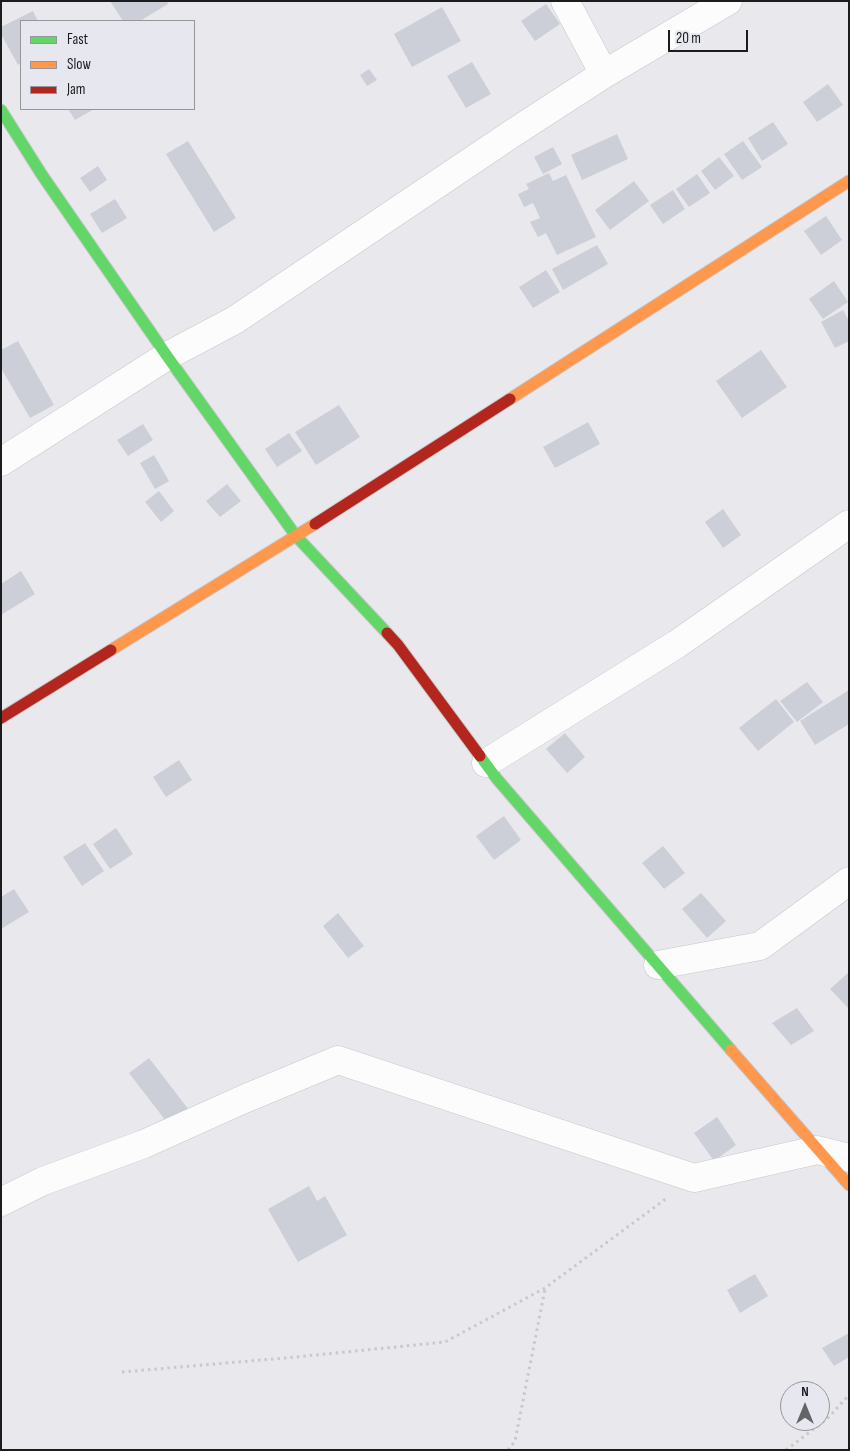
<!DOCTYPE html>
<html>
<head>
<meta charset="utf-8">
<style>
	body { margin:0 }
	#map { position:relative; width:850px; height:1451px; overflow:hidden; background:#e9e9ed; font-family:"Sofia Sans Condensed",sans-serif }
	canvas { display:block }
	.frame { position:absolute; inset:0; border:2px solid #1b1c1e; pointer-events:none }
	.legend { position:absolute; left:20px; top:20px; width:175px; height:90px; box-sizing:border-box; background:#e7e8ef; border:1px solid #95969b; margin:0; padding:6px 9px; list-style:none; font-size:15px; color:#1b1c1e }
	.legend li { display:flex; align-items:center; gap:10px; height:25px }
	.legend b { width:25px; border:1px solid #95969b }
	.north { position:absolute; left:780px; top:1381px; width:50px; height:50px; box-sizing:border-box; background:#e7e8ef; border:1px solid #95969b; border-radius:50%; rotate:0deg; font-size:14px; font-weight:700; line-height:20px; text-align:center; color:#1b1c1e }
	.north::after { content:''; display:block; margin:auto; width:18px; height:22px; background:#636466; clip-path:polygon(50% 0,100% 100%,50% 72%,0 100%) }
	.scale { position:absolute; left:668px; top:30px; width:80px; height:22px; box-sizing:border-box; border:2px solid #1b1c1e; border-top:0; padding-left:6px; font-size:15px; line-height:18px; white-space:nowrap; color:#1b1c1e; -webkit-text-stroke:4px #e7e8ef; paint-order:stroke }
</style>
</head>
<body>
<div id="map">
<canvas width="850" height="1451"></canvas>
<div class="frame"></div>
<ul class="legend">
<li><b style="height:6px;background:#63d668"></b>Fast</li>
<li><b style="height:6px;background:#ff974d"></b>Slow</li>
<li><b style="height:6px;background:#b3261e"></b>Jam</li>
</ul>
<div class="north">N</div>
<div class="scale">20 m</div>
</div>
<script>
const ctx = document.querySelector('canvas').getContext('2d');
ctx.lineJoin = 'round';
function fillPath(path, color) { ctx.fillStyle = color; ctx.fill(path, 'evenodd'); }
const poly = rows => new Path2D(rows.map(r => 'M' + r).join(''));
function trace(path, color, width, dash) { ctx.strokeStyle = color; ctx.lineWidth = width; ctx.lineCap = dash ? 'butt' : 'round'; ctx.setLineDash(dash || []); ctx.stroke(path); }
fillPath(poly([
	[110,1,167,1,168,4,140,21,123,21],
	[546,4,560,24,535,41,521,21],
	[442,7,461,41,412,67,394,34],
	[33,11,38,21,21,21,21,63,18,65,1,34,1,27],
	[472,62,491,94,466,108,447,76],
	[369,69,377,80,367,86,360,75],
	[828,84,843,105,817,122,803,102],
	[68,109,94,109,75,120],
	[773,122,788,144,762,161,748,138],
	[617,134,628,159,582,180,571,155],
	[188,141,236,218,214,232,166,154],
	[743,141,762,167,742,180,724,154],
	[553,147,562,164,543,174,534,157],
	[719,157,734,176,715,190,701,171],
	[98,166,107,180,90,192,80,178],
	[549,173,553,181,566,175,596,237,557,255,546,233,538,237,530,222,540,218,533,203,524,207,518,194,529,189,526,184],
	[697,174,710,193,689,207,676,189],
	[634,181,649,201,610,230,595,210],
	[673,190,685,209,663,224,650,205],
	[115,199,127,218,102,233,90,214],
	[826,216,842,240,821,255,804,231],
	[597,245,608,264,563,290,552,269],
	[546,270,560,292,533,308,519,287],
	[834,281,848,302,823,319,809,299],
	[843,310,849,321,849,341,835,348,821,322],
	[18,341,54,405,30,418,1,368,1,350],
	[761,350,787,387,742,418,716,381],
	[339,405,360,437,316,465,295,432],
	[588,422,600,444,555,468,543,447],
	[143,424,153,440,128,456,117,440],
	[289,433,302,451,277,467,265,449],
	[154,455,169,481,155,489,140,463],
	[227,484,241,501,220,517,206,501],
	[159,491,174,511,161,522,145,502],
	[723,509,741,535,723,548,705,522],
	[21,571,35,594,1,615,1,584],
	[807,682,823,702,797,722,780,701],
	[849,690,849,724,815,745,800,721],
	[776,699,794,722,758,751,739,728],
	[565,733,585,757,567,773,546,749],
	[179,760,192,780,166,797,153,777],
	[504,816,521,840,494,860,476,836],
	[116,828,133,854,110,869,93,844],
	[85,843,104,871,82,886,63,857],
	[663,846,685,873,664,889,642,863],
	[14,889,29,912,1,929,1,897],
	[701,893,726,921,707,938,682,909],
	[338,913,364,946,348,958,323,926],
	[849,972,849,1009,830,989],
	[797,1008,814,1031,791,1045,772,1023],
	[149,1058,189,1110,169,1125,129,1073],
	[717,1117,736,1145,714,1161,694,1133],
	[309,1186,317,1201,325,1196,347,1235,298,1262,268,1209],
	[755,1274,768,1296,740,1313,727,1290],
	[849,1333,849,1357,834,1366,822,1348]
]), '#ccced8');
const street = poly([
	[565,1,604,74],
	[1,462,167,356,235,320,513,133,604,74,728,1],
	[486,763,677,644,849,524],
	[658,965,760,946,849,881],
	[1,1202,43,1181,144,1144,244,1099,338,1060,694,1178,817,1150,849,1158]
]);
const fast = poly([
	[1,110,42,175,167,356,296,536,387,633],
	[480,756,497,779,731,1050]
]);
const slow = poly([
	[510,399,849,181],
	[111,650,315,524],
	[731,1050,849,1185]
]);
const jam = poly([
	[315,524,510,399],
	[387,633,398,645,480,756],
	[1,718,111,650]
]);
trace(street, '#c6c7ca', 29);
trace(fast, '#c6c7ca', 13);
trace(slow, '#c6c7ca', 13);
trace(jam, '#c6c7ca', 13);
trace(poly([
	[122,1372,296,1357,445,1342,545,1288,667,1198],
	[508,1450,515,1441,545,1289],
	[786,1450,827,1419,849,1395]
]), '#c9c9ca', 3, [2.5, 4]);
trace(street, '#fcfcfc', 28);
trace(fast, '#63d668', 11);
trace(slow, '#ff974d', 11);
trace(jam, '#b3261e', 11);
</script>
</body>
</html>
